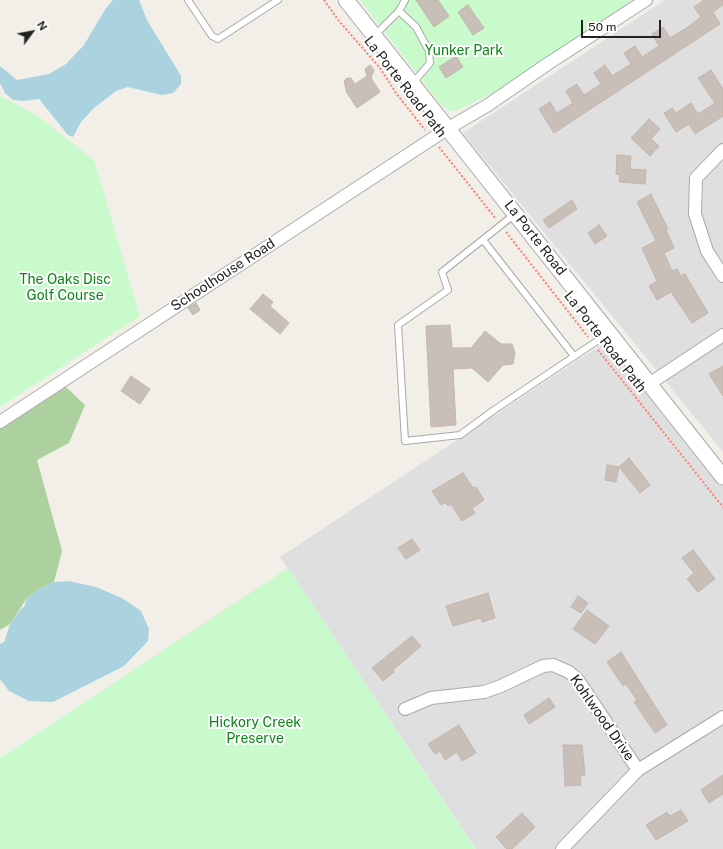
<!DOCTYPE html>
<html>
<head>
<meta charset="utf-8">
<style>
	body { margin:0 }
	#map { position:relative; width:723px; height:849px; overflow:hidden; background:#f2efe9; font-family:"Public Sans",sans-serif }
	canvas { display:block }
	.north { position:absolute; left:12px; top:12px; width:40px; height:40px; -webkit-text-stroke:3px #fff; paint-order:stroke; rotate:58deg; font-size:11px; font-weight:700; line-height:16px; text-align:center; color:#222 }
	.north::after { content:''; display:block; margin:auto; width:14px; height:18px; background:#222; clip-path:polygon(50% 0,100% 100%,50% 72%,0 100%) }
	.scale { position:absolute; left:581px; top:20px; width:80px; height:18px; box-sizing:border-box; border:2px solid #222; border-top:0; padding-left:5px; font-size:12px; line-height:14px; white-space:nowrap; color:#222; -webkit-text-stroke:3px #fff; paint-order:stroke }
</style>
</head>
<body>
<div id="map">
<canvas width="723" height="849"></canvas>
<div class="north">N</div>
<div class="scale">50 m</div>
</div>
<script>
const ctx = document.querySelector('canvas').getContext('2d');
ctx.lineJoin = 'round';
function fillPath(path, color) { ctx.fillStyle = color; ctx.fill(path, 'evenodd'); }
const poly = rows => new Path2D(rows.map(r => 'M' + r).join(''));
function trace(path, color, width, dash) { ctx.strokeStyle = color; ctx.lineWidth = width; ctx.lineCap = dash ? 'butt' : 'round'; ctx.setLineDash(dash || []); ctx.stroke(path); }
function write(font, color, halo, rows, align = 'center') {
  ctx.font = font + ' "Public Sans",sans-serif'; ctx.lineWidth = 4; ctx.setLineDash([]); ctx.textBaseline = 'middle'; ctx.strokeStyle = halo; ctx.fillStyle = color; for (const [text, x, y, turn = 0] of rows) {
    ctx.save(); ctx.translate(x, y); ctx.rotate((+turn || 0) * Math.PI / 180); ctx.textAlign = isNaN(turn) ? turn : align; if (halo) ctx.strokeText(text, 0, 0); ctx.fillText(text, 0, 0); ctx.restore();
  }
}
fillPath(poly([
	[665,0,723,0,723,452,463,133],
	[607,341,723,485,723,849,476,849,280,557]
]), '#e0dfdf');
fillPath(poly([
	[66,387,85,405,69,443,37,460,62,551,54,582,41,588,27,598,10,624,0,630,0,429]
]), '#add19e');
fillPath(poly([
	[360,0,632,0,492,93,457,110,450,111,442,106],
	[0,96,38,116,94,160,140,316,0,407],
	[288,568,476,849,0,849,0,758]
]), '#c8facc');
fillPath(poly([
	[113,0,139,0,147,20,181,76,181,84,173,93,162,95,128,87,116,91,94,108,81,122,73,137,68,135,39,99,24,101,13,100,5,93,0,83,0,66,17,80,49,74,66,64,84,45,106,8],
	[69,581,96,587,122,598,141,611,149,629,148,641,124,666,53,702,29,701,9,691,0,679,0,644,4,642,10,624,20,610,24,607,27,598,41,588,54,582]
]), '#aad3df');
const building = poly([
	[416,0,438,0,449,16,434,27,416,0],
	[704,0,723,0,723,5,713,12,720,24,554,133,539,109,550,102,557,113,573,103,566,91,577,84,584,95,601,84,594,73,605,65,612,76,631,64,624,53,635,46,642,57,659,46,652,34,663,27,670,38,688,27,701,17,694,7,704,0],
	[468,5,484,28,473,35,458,12,468,5],
	[456,56,463,67,446,78,439,67,456,56],
	[370,65,374,70,371,78,380,92,357,108,347,93,344,81,347,78,351,78,355,84,367,76,365,69,370,65],
	[711,70,723,89,723,116,695,134,689,124,676,132,664,113,672,108,676,113,691,103,698,114,715,103,698,78,711,70],
	[649,119,660,129,651,139,659,146,650,156,631,138,649,119],
	[617,155,631,156,630,169,646,170,645,184,619,182,620,175,616,174,617,155],
	[651,194,668,229,666,230,674,248,664,253,672,271,677,269,681,276,685,274,708,313,692,323,671,292,657,300,649,286,657,281,642,248,656,241,637,202,651,194],
	[572,200,577,209,549,228,543,220,572,200],
	[599,225,607,236,595,244,588,233,599,225],
	[263,294,273,302,270,306,289,323,280,334,250,309,263,294],
	[196,303,200,310,193,315,188,308,196,303],
	[450,325,452,348,471,348,485,331,501,344,512,344,515,353,513,364,503,365,488,382,472,368,453,369,456,425,431,427,426,326,450,325],
	[723,366,723,396,709,374,723,366],
	[131,376,150,389,140,404,121,391,131,376],
	[629,458,650,485,640,493,619,467,629,458],
	[607,465,619,467,616,482,605,480,607,465],
	[463,473,473,488,476,487,484,500,472,508,475,513,462,521,451,504,448,506,446,502,441,505,432,491,463,473],
	[412,539,420,550,406,559,398,548,412,539],
	[693,550,715,579,698,592,687,579,694,573,682,558,693,550],
	[488,593,495,618,482,622,481,618,453,626,446,606,488,593],
	[578,596,588,603,581,613,571,607,578,596],
	[587,610,609,626,595,644,573,629,587,610],
	[412,636,421,646,393,670,394,672,383,681,372,668,412,636],
	[621,652,667,725,655,733,634,702,637,700,626,684,623,686,607,662,621,652],
	[549,698,555,707,529,724,524,715,549,698],
	[459,725,476,753,462,761,457,752,445,760,440,751,435,754,428,744,459,725],
	[563,745,582,745,585,775,580,775,581,785,565,786,563,745],
	[723,775,723,794,709,803,701,790,723,775],
	[681,810,688,821,656,840,646,825,667,812,670,816,681,810],
	[522,813,535,827,512,849,507,849,496,837,522,813]
]);
fillPath(building, '#c7bfb8');
trace(building, '#c4b6ab', 1);
const service = poly([
	[188,0,212,36,218,39,278,0],
	[399,11,416,27,429,51,430,63,412,84],
	[374,36,399,11,405,0],
	[515,214,442,272,448,290,398,325,405,441,460,435,494,410,609,333],
	[483,240,574,356]
]);
const minor = poly([
	[723,150,696,178,695,214,707,251,723,276],
	[649,384,723,335],
	[0,422,447,129,488,105,546,65,646,0],
	[405,709,431,698,484,692,501,686,543,666,553,665,569,672,578,680,638,770],
	[562,849,638,770,723,717]
]);
const tertiary = poly([
	[346,0,723,477]
]);
trace(service, '#a9a9a9', 8);
trace(minor, '#a9a9a9', 14);
trace(tertiary, '#a9a9a9', 17);
trace(poly([
	[324,0,339,21,380,68,396,93,425,130],
	[439,147,496,219],
	[506,232,588,337],
	[598,350,723,507]
]), '#fa8072', 2, [2, 2]);
trace(service, '#fff', 6);
trace(minor, '#fff', 12);
trace(tertiary, '#fff', 15);
write('14px', '#0c8416', '#fff', [
	["Yunker Park",464,51],
	["The Oaks Disc",65,280],
	["Golf Course",65,296],
	["Hickory Creek",255,723],
	["Preserve",255,739]
]);
write('14px', '#222', '#fff', [
	["La Porte Road Path",405,87,52],
	["La Porte Road",535,238,52],
	["Schoolhouse Road",223,275,-33],
	["La Porte Road Path",605,342,52],
	["Kohlwood Drive",602,718,55]
]);
</script>
</body>
</html>
